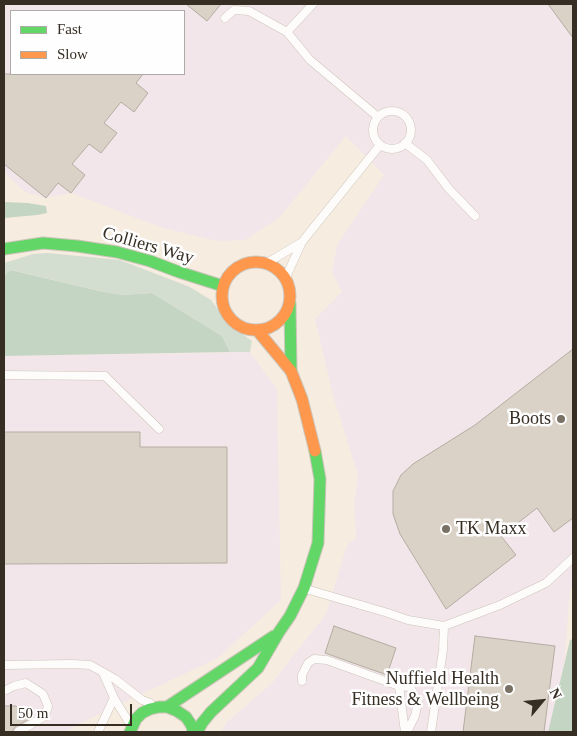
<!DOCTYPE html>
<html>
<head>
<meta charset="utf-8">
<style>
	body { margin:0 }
	#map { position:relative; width:577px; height:736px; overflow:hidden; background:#f6ede0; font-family:Georgia,serif }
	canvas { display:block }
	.frame { position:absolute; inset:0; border:5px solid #362e23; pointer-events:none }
	.legend { position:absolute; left:10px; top:10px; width:175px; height:65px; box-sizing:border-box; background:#fefefe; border:1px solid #aeaba6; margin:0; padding:6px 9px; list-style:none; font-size:15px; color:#362e23 }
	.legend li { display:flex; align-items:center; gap:10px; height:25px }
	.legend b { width:25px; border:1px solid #aeaba6 }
	.north { position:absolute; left:517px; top:676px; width:50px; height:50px; -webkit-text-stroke:4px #fefefe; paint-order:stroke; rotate:62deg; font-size:14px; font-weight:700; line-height:20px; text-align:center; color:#362e23 }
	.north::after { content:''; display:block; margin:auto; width:18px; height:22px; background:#362e23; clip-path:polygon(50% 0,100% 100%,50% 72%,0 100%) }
	.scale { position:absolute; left:10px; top:704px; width:122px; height:22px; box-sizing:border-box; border:2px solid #362e23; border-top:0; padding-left:6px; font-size:15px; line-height:18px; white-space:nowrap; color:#362e23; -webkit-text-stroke:4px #fefefe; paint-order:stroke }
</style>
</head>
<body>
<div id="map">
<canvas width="577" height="736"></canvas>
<div class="frame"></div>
<ul class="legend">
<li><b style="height:6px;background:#63d668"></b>Fast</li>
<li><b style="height:6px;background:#ff974d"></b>Slow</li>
</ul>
<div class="north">N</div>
<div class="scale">50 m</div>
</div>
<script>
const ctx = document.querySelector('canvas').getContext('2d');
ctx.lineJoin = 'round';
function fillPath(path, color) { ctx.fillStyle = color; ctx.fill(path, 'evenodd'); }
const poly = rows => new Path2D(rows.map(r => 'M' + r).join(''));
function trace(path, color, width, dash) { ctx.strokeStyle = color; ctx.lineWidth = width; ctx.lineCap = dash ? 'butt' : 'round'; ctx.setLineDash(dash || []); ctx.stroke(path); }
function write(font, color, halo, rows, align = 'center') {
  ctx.font = font + ' Georgia,serif'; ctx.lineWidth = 5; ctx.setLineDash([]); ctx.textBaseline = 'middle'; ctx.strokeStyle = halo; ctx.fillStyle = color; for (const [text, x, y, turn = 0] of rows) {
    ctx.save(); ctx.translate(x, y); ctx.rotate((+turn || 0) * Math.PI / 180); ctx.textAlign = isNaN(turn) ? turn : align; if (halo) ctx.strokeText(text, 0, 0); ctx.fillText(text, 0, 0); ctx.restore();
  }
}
fillPath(poly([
	[4,4,573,4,573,587,570,590,559,732,221,732,227,722,271,684,326,614,347,545,356,538,354,504,358,475,333,395,315,319,342,292,332,272,337,245,384,175,346,136,280,217,245,240,217,241,163,228,71,193,46,198,25,192,4,172],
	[11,11,184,11,184,74,11,74],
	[250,352,277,389,281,600,218,658,76,725,67,732,4,732,4,356]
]), '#f3e6ea');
fillPath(poly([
	[48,253,120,260,190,287,211,300,230,325,252,341,250,352,230,352,222,336,152,293,123,295,99,291,12,270,4,276,4,263,33,254]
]), '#d4ded0');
fillPath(poly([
	[4,202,28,203,46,206,47,213,37,215,4,218],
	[11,270,99,291,123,295,152,293,222,336,230,352,4,356,4,276],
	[573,639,573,732,548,732,570,640]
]), '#c5d5c3');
const building = poly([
	[186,4,221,4,207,21,186,4],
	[548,4,573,4,573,38,548,4],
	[4,74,143,74,136,83,148,93,134,112,121,102,104,123,117,133,101,153,89,144,72,164,85,175,71,193,58,183,46,198,4,164,4,74],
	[573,349,573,518,554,532,537,508,501,536,516,555,446,609,400,534,393,514,393,491,401,475,413,464,475,425,573,349],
	[4,432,140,432,140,447,227,447,227,563,4,564,4,432],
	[334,626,396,648,387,675,325,653,334,626],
	[475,636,555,646,544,732,463,732,475,636],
	[4,706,16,706,29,719,15,727,12,732,4,732,4,706]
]);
fillPath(building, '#dad2c6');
trace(building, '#b5ada2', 1);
const lane = poly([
	[225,18,234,10,249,11,287,32,310,60,378,117],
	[287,32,313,4],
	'373 130a19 19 0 1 1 38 0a19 19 0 1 1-38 0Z',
	[405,143,427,160,449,189,475,216],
	[267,263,302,242],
	[286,277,302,242,380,145],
	[4,375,105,376,159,429],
	[306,589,388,613,408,620,444,626,500,605,546,583,573,558],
	[4,665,72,664,90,665,115,679,142,700,150,703],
	[103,673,114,698,130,724],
	[302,681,302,675,308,663,314,659,327,660,399,686,405,732],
	[399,686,410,687,418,702,415,716,407,732],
	[4,691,14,686,26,683,43,694,48,706,45,716,18,732],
	[98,732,114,698],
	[431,732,443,650,444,626]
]);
const fast = poly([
	[4,249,43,243,77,246,117,252,150,261,179,272,223,286],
	[290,303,291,371],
	[167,707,274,636],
	[130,732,136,719,142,713,150,709,159,707,167,707,177,711,186,717,192,726,193,732],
	[197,732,202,723,211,712,258,668,279,632,290,616,304,588,318,543,320,479,315,451]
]);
const slow = poly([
	'222 296a34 34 0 1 1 68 0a34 34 0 1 1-68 0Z',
	[257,330,291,371,302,399,315,451]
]);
trace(lane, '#ccc4ba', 9);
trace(fast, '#ccc4ba', 13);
trace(slow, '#ccc4ba', 13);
trace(lane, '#fefcfa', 8);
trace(fast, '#63d668', 11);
trace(slow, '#ff974d', 11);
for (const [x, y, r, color] of [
	[561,419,5,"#797165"],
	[446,529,5,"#797165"],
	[509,689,5,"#797165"]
]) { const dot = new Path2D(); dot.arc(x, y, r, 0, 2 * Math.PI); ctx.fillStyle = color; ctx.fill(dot); trace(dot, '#fefefe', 2); }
write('18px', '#362e23', '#fefefe', [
	["Colliers Way",148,246,16]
]);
write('18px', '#362e23', '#fefefe', [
	["Boots",551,419],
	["TK Maxx",456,529,"left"],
	["Nuffield Health",499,679],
	["Fitness & Wellbeing",499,700]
], 'right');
</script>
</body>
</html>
